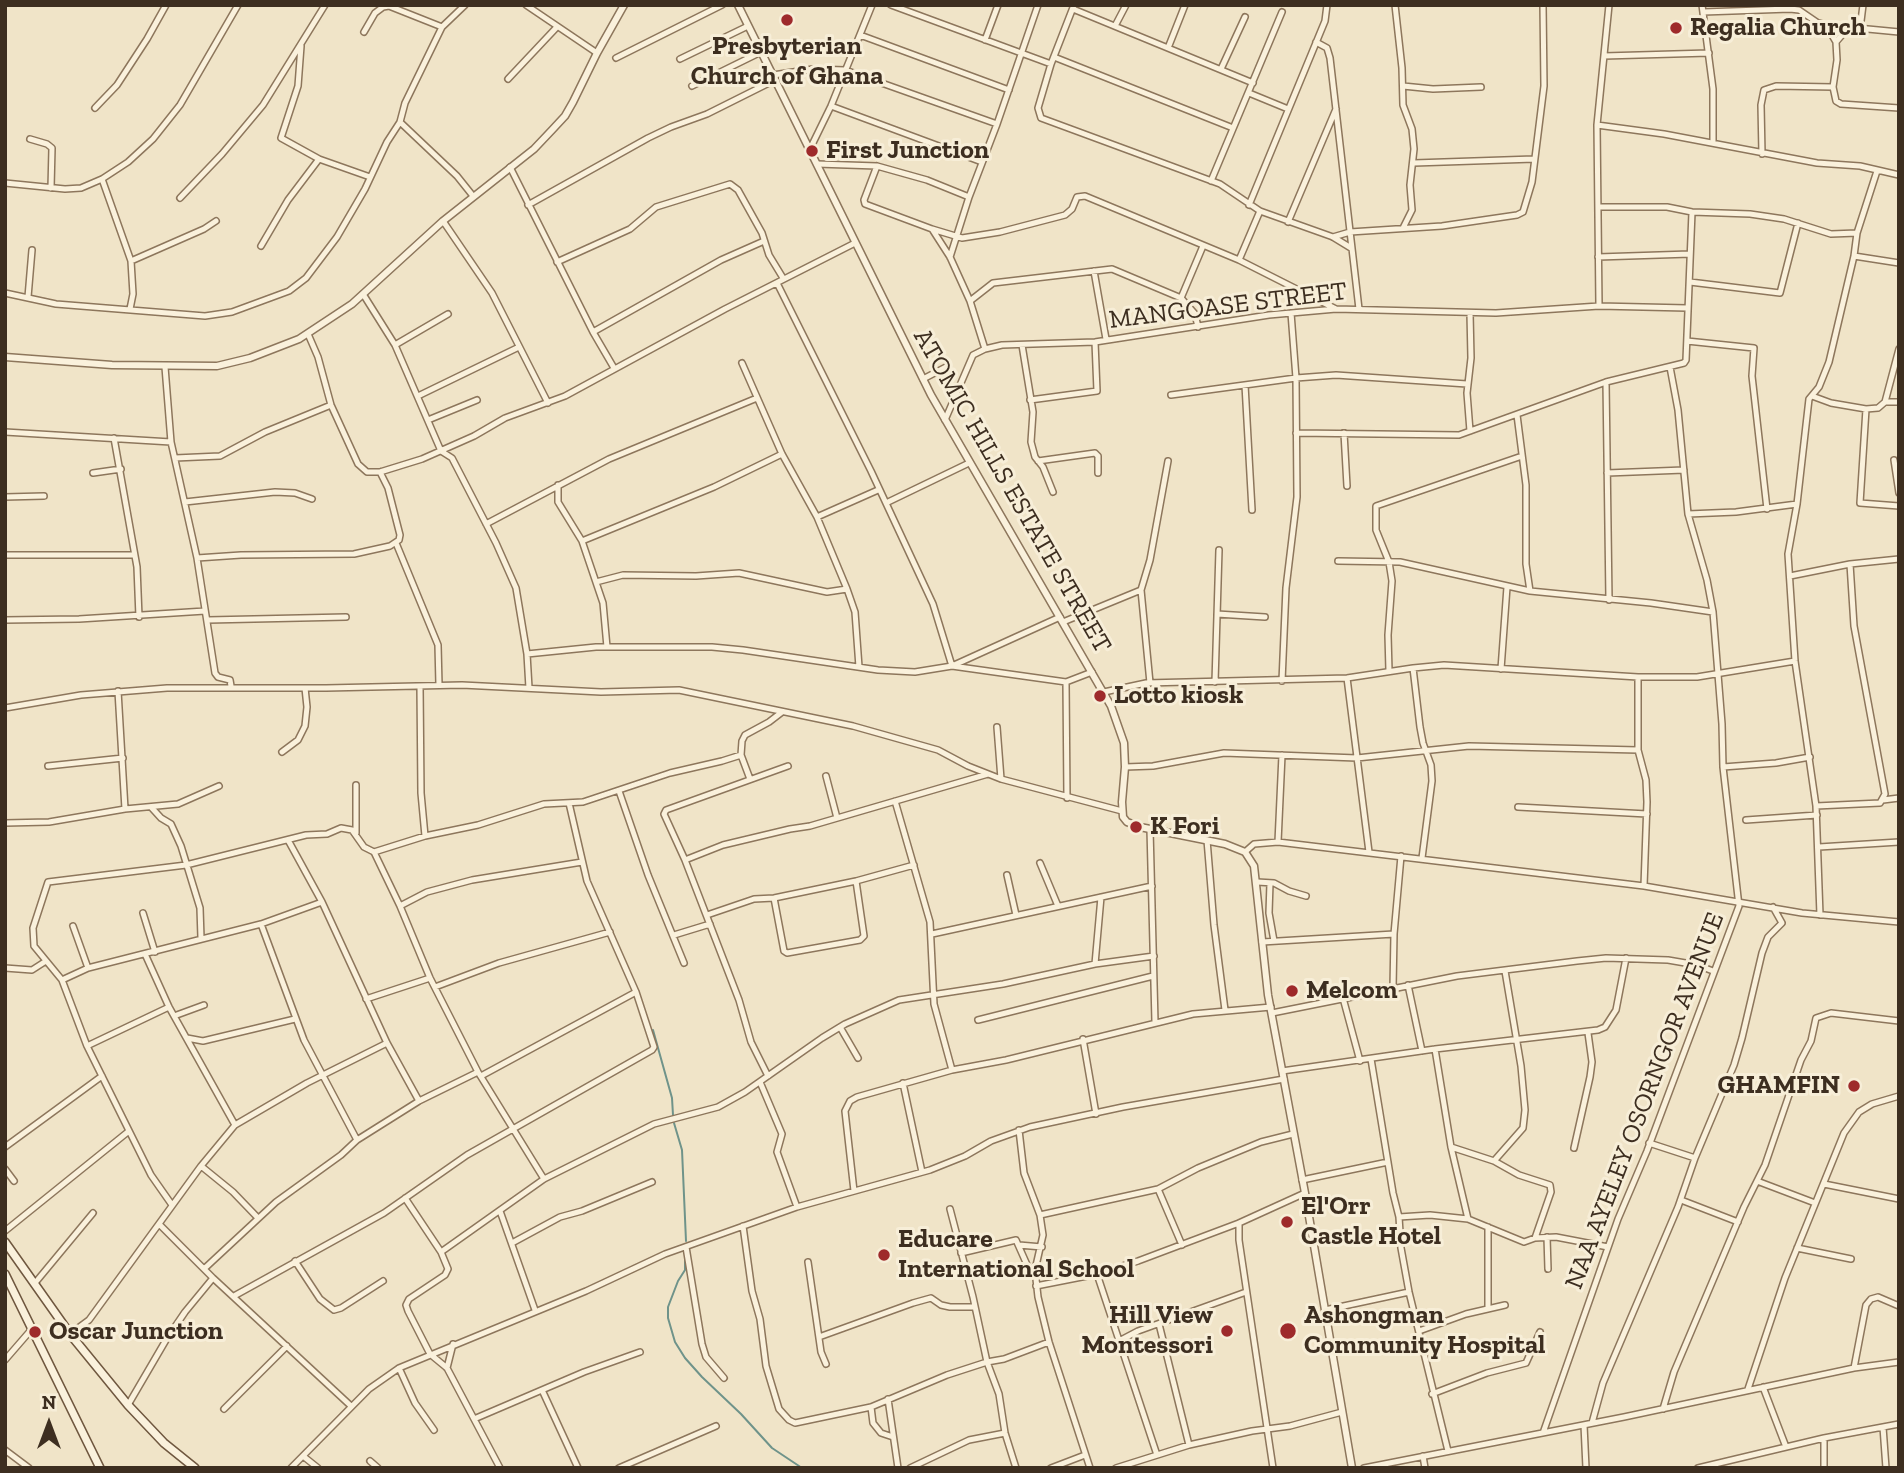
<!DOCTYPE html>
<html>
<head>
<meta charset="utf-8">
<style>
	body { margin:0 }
	#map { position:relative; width:1904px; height:1473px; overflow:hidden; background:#f0e4c8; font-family:"Zilla Slab",serif }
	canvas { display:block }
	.frame { position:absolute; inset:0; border:7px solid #3d2e20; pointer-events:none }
	.north { position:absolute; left:14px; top:1389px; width:70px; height:70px; -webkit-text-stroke:5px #f7eed8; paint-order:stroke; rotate:0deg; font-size:19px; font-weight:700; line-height:28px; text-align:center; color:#3d2e20 }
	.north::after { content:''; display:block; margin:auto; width:24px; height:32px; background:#3d2e20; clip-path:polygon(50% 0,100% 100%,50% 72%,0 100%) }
</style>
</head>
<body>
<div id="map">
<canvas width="1904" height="1473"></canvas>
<div class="frame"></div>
<div class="north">N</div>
</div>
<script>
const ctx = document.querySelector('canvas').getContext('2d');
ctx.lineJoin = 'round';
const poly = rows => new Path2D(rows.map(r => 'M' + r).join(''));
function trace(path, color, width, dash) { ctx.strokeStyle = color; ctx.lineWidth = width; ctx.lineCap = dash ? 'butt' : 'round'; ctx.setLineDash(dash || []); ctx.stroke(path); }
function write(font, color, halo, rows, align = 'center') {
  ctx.font = font + ' "Zilla Slab",serif'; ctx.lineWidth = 6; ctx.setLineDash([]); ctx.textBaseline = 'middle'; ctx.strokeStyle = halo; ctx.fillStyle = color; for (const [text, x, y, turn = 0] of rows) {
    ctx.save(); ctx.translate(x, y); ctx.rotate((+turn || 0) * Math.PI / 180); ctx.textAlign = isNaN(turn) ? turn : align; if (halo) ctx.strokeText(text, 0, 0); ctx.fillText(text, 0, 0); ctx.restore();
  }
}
trace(poly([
	[653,1030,672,1098,673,1115],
	[674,1123,682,1150,686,1241],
	[685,1258,685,1270,678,1281,668,1307,668,1318,675,1342,685,1358,702,1377,741,1414,772,1448,802,1468]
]), '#6f938a', 2);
const minor = poly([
	[526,5,597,53],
	[891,5,1051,64],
	[1074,5,1051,64,1038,108,1041,118,1220,184,1260,211,1333,237,1351,248],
	[1395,5,1402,68,1403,105,1412,129,1414,149,1410,185,1412,210,1403,228],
	[1702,5,1713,89,1713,143],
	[1073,9,1253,83],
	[1703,12,1790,9,1799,10,1818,23,1826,25,1899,32],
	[1826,25,1836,42,1837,60,1833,87,1836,101,1841,104,1899,108],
	[1115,26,1126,5],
	[1860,29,1863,5],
	[364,32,375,13,383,7,389,6,442,27],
	[860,35,1009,90],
	[985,40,998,5],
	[1316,42,1327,48,1330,58,1359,309],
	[1836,42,1849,27],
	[301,46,298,86,281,138,319,159,370,177],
	[1168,48,1185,5],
	[1604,56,1709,53],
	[1054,57,1233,128],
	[616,58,722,5],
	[680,59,748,26],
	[1221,69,1245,17],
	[773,75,813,69,845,70,997,124],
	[508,79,556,28],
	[692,86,761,52],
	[1403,86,1433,89,1481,87],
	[1249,93,1288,109],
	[831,106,982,162],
	[95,108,117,85,147,39,166,5],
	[400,122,457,176,473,196],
	[1597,125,1664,134,1817,163,1860,166,1899,175],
	[30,139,47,144,52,148,51,188],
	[810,149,831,106,872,5],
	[1762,154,1761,105,1764,90,1776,86,1833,87],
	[1414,163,1534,159],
	[817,164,877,166,927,180,969,197],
	[877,166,864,200,865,204,932,229,950,257,970,301,985,349],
	[510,167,593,332,614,368],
	[102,179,131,261,133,294,130,309],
	[1211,181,1282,12],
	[5,183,65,189,81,188,102,179,128,162,153,139,180,105,238,5],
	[180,198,222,154,263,105,325,5],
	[528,205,648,138,671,127,707,114,775,80],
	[1249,205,1325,21,1327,5],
	[1598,207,1667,207,1692,212,1750,214,1784,219,1831,234,1857,233],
	[443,221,492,293,548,403],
	[1288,222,1336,109],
	[932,229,962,238,1000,232,1065,215,1072,209,1077,197,1085,196,1239,260,1336,309],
	[1333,237,1350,232,1442,226,1517,215,1523,212,1532,182,1544,86,1543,5],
	[261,246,288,200,319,159],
	[1854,256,1899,263],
	[950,257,969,197,997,124,1038,5],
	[1598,257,1690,254],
	[1239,260,1260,211],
	[131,261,204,229,216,221],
	[557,262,630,229,656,207,730,184,738,190,762,233,769,255,783,278],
	[1094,271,1106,339],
	[1690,282,1780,293,1798,223],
	[777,283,871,471,933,604,952,666,1066,682,1092,672],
	[5,293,56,304,205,316,232,312,289,291,306,278,337,237,365,189,387,142,400,122,405,103,442,27,465,5],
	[363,294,395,345,441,451,452,458,496,543,516,588,527,654,529,688],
	[28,297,32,250],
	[1181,298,1203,246],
	[970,301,993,283,1112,269,1181,298,1195,314,1198,327],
	[1599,306,1597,125,1609,5],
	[593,332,721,260,764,241],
	[308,334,318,357,331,405,358,464,367,472,380,472,422,459,474,436,505,418,565,396,725,309,855,243],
	[1687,341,1754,348,1752,376,1767,509],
	[395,345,448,314],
	[1022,345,1033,412,1031,442,1035,457,1043,467,1053,492],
	[742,363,782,454,817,517,847,589,855,612,859,667],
	[165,367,171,442,197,558,215,673,218,677,230,680,231,686],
	[923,379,948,366],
	[1606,382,1609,600],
	[1245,385,1252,510],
	[1171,395,1296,378,1336,375,1467,384],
	[418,396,519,347],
	[1812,396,1831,403,1866,409,1878,408,1885,402,1899,349],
	[1030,400,1097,391,1095,342],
	[1885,402,1899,402],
	[1866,409,1860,503,1899,506],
	[1517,415,1526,485,1526,564,1530,591],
	[428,420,477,400],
	[945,420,973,355,985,349,1002,345,1095,342,1269,315,1336,309,1496,313,1599,306,1687,308],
	[1470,431,1467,393,1471,358,1470,313],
	[5,432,171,442],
	[1296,433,1459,435,1606,382,1684,363,1686,360,1692,212],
	[1344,433,1347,486],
	[114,438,137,567,139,617],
	[175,458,220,456,265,432,331,405],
	[1894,460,1899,493],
	[1038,461,1095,453,1098,456,1098,473],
	[93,473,121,469],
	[1607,473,1684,470],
	[558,485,558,502,582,541,603,603,607,647],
	[5,497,44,496],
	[185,502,275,492,295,493,312,499],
	[886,503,969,463],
	[1688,514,1736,512,1797,504],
	[817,517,878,490],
	[486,524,609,459,757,398],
	[582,541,714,487,782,454],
	[396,543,438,645,439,685],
	[5,555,134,555],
	[197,558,241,555,354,554,390,546,399,540,400,535,388,488,380,472],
	[1338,561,1400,562,1530,591,1651,603,1713,612],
	[1790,576,1850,564,1899,559],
	[596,582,623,575,696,576,739,573,827,592,847,589],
	[1217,614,1265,617],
	[5,620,79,619,205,611],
	[208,620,346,617],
	[1063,622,1141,590],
	[527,654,596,647,712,647,743,650,878,670,915,672,952,666,1060,617],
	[1413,668,1420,727,1423,743,1431,765,1432,781,1422,858],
	[1501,669,1507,587],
	[1389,671,1388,635,1392,581,1389,562,1376,530,1376,506,1522,456],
	[1638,677,1638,750,1646,780,1647,802,1644,886],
	[1347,678,1369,852],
	[1282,681,1286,588,1297,497,1296,378,1291,313],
	[1066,682,1067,798],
	[1215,682,1219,550],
	[1150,683,1141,590,1150,560,1168,461],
	[420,686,421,793,425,836],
	[118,691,125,809],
	[1104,692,1146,683,1347,678,1413,668,1444,665,1638,677,1697,677,1795,661],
	[5,708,81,695,167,688,326,688,462,685,601,692,679,690,853,726,938,750,968,766,1001,779,1122,811],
	[997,727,1001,779],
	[282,752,298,740,305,726,307,707,305,688],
	[48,766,123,758],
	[1125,767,1153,766,1224,753,1357,758,1469,746,1638,750],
	[1723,767,1776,763,1810,757],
	[826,776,837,818],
	[750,779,741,755,742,741,745,735,769,722,782,712],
	[356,785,356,833],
	[619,791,648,875,684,963],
	[1883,800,1899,798],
	[895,801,930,922,934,1004,952,1070],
	[1816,806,1880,803,1885,794,1854,626,1850,564],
	[151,807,161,818,171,824,181,846,200,908,201,938],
	[1518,807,1647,814],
	[1746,820,1817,815],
	[5,823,49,822,125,809,178,804,219,786],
	[1150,829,1155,1022],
	[288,840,322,902,387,1043,419,1101],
	[1207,840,1214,925,1225,1010],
	[1278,842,1282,755],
	[1819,847,1899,842],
	[374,852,425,836,478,825,544,804,583,802,670,773,722,761,741,755],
	[1245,852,1254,844,1278,842,1644,886,1802,913,1899,922],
	[685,860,723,845,790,829,810,826,988,774],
	[1040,863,1058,906],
	[1007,875,1016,915],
	[1257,882,1274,883,1289,891,1306,896],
	[1270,883,1269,913,1274,941],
	[774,898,784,951,787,953,860,940,864,936,856,881],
	[400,906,427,892,472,880,582,862],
	[143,913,155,952],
	[707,915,754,899,774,898,856,881,914,865],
	[1820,915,1816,806,1795,661,1788,554,1797,504,1809,399,1819,387,1829,362,1854,256,1857,233,1877,171],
	[261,924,304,1040,357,1140],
	[73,926,88,968],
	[932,934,1152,886],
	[674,935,710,924],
	[1262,942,1394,934],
	[145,954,169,1007,235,1125],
	[1095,964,1101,897],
	[5,968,32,970,46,961],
	[62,980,88,968,261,924,322,902],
	[1408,985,1422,1051],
	[435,987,499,963,610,932],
	[1393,988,1394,934,1401,856],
	[1343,998,1360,1061],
	[366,999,430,978],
	[1272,1013,1457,976,1577,961,1606,958,1668,960,1697,965,1713,971],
	[174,1016,204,1005],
	[978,1020,1153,976],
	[840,1027,858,1058],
	[187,1038,203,1041,295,1019],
	[1083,1039,1096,1114],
	[87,1046,169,1007],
	[1435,1049,1451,1147,1468,1219],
	[1371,1059,1393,1193,1399,1217,1401,1248,1409,1292,1448,1451],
	[1282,1071,1435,1049,1598,1030,1605,1027,1616,1010,1626,958],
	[481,1076,636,992],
	[768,1076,751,1042,739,1000,685,860,664,814,666,810,788,766],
	[760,1082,782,1134,777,1152,797,1207],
	[903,1083,922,1172],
	[1019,1130,1024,1173,1040,1215,1043,1235,1035,1270,1038,1297,1049,1342,1090,1468],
	[1649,1143,1695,1158],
	[5,1147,102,1076],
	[1451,1147,1494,1161,1519,1175,1550,1185,1551,1192,1535,1238],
	[1574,1148,1590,1077,1592,1062,1588,1033],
	[1494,1161,1523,1128,1525,1110,1521,1066,1505,971],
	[201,1166,233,1192,258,1218],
	[5,1169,14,1181],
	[1302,1180,1388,1162],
	[1757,1181,1815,1203],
	[1824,1184,1899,1199],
	[1158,1189,1182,1245],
	[854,1191,845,1111,850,1101,857,1097,952,1070,1006,1060,1193,1014,1271,1007],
	[405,1198,441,1252,448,1269,445,1275,409,1299,406,1305,408,1311,430,1354,447,1368,500,1468],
	[1681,1200,1738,1222],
	[172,1205,151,1175,87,1046,62,980,34,946,33,928,48,882,186,865,306,835,327,834,341,828,352,830,364,847,374,852,400,906,430,978,478,1072,544,1179],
	[950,1209,973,1297,987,1362,999,1394,1005,1433,1016,1468],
	[500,1211,535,1310],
	[1040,1215,1158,1189,1198,1168,1261,1142,1293,1134],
	[1399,1217,1430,1215,1468,1219,1524,1242,1535,1238,1556,1237,1608,1247],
	[1239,1223,1239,1240,1273,1468],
	[160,1225,213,1278,351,1406],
	[743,1226,752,1291,760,1319,766,1366,779,1409,789,1420,795,1423,871,1407,947,1375,987,1362,1004,1359,1049,1342],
	[1488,1227,1488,1307],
	[5,1231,129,1131],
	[1547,1237,1548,1269],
	[512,1243,560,1217,582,1211,652,1182],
	[1019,1245,1042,1247],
	[686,1247,702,1344,706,1357,724,1378],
	[1797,1248,1851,1259],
	[441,1252,544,1179,654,1124,718,1107,745,1092,822,1038,845,1024,899,1000,1003,984,1095,964,1154,956],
	[961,1253,1016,1240,1028,1267,1035,1270],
	[295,1261,320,1299,334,1310,341,1308,383,1281],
	[808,1262,821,1352,826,1364],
	[205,1268,276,1202,341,1155,357,1140,419,1101,478,1072],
	[1097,1274,1157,1455],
	[35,1283,93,1213],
	[1036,1286,1097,1274,1138,1261,1239,1223,1305,1193],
	[234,1296,384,1213,467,1155,652,1050,654,1047,636,992,587,881,569,803],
	[1325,1310,1409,1292],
	[1159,1324,1189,1445],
	[1419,1331,1466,1314,1505,1305],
	[70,1334,89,1320,201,1166,235,1125,307,1083,387,1043],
	[819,1337,913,1303,931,1298,941,1305,950,1307,975,1307],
	[1119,1341,1138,1331,1246,1292],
	[5,1360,31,1330],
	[399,1368,415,1403,434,1430],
	[447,1368,453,1344],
	[1854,1368,1866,1305,1871,1299,1878,1297,1899,1306],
	[1763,1387,1786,1447],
	[1748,1389,1785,1278,1844,1133,1859,1112,1872,1104,1899,1096],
	[542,1390,578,1468],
	[1432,1394,1487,1373,1526,1363,1540,1332],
	[888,1399,898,1468],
	[128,1405,166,1340,185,1312,213,1278],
	[871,1407,873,1423,881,1433,893,1437],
	[224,1409,287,1346],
	[1663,1409,1674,1372,1744,1207,1765,1165,1801,1060,1811,1041,1816,1018,1831,1013,1899,1021],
	[474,1419,584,1372,640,1352],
	[1592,1423,1603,1383,1678,1207,1695,1158,1734,1065,1742,1038,1762,953,1768,937,1782,923,1773,907],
	[1584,1425,1586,1468],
	[1883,1427,1886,1468],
	[1543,1433,1618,1219,1647,1151,1739,906,1723,767,1722,724,1713,612,1707,580,1688,514,1678,410,1670,367],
	[5,1450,29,1468],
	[303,1456,318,1468],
	[1423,1456,1425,1468],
	[370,1461,378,1468],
	[291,1468,369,1389,399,1368,586,1291,665,1254,797,1207,930,1170,965,1156,991,1141,1030,1127,1123,1107,1284,1079],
	[619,1468,716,1426],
	[910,1468,969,1440,1005,1433],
	[1051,1468,1085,1455],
	[1116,1468,1189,1445,1252,1431,1290,1426,1342,1412],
	[1364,1468,1624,1417,1854,1368,1899,1362],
	[1698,1468,1824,1438,1899,1424],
	[1824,1468,1824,1438]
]);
const tertiary = poly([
	[738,5,931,395,1111,706,1124,743,1125,767,1122,802,1123,817,1127,822,1140,827,1225,844,1245,852,1254,866,1268,995,1305,1193,1352,1468],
	[5,357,112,365,217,366,250,358,299,339,352,304,443,221,534,149,552,130,565,116,573,102,597,53,624,5]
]);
const secondary = poly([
	[5,1242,70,1334,128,1405,164,1443,195,1468],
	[5,1274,100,1468]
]);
trace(minor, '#8d765c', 8);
trace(tertiary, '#8d765c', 9);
trace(secondary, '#6f573f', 10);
trace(minor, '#faf1dc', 5);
trace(tertiary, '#faf1dc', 6);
trace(secondary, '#faf1dc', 7);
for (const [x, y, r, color] of [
	[787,20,7,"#9e2a2b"],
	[1676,28,7,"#9e2a2b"],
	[812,151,7,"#9e2a2b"],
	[1100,696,7,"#9e2a2b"],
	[1136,827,7,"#9e2a2b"],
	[1292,991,7,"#9e2a2b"],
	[1854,1086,7,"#9e2a2b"],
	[1287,1222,7,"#9e2a2b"],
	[884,1255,7,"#9e2a2b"],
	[1227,1331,7,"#9e2a2b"],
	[1288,1331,9,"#9e2a2b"],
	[35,1332,7,"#9e2a2b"]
]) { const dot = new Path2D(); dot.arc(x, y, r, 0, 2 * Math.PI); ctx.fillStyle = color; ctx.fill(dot); trace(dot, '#f7eed8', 2.5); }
write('bold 26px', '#3d2e20', '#f7eed8', [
	["Regalia Church",1690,28],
	["Presbyterian",787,47,"center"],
	["Church of Ghana",787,77,"center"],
	["First Junction",826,151],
	["Lotto kiosk",1114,696],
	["K Fori",1150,827],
	["Melcom",1306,991],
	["GHAMFIN",1840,1086,"right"],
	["El'Orr",1301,1207],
	["Castle Hotel",1301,1237],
	["Educare",898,1240],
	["International School",898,1270],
	["Hill View",1213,1316,"right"],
	["Montessori",1213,1346,"right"],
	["Ashongman",1304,1316],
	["Community Hospital",1304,1346],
	["Oscar Junction",49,1332]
], 'left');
write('26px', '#3d2e20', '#f7eed8', [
	["MANGOASE STREET",1228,306,-7],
	["ATOMIC HILLS ESTATE STREET",1012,491,60],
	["NAA AYELEY OSORNGOR AVENUE",1645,1101,-69]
]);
</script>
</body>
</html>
